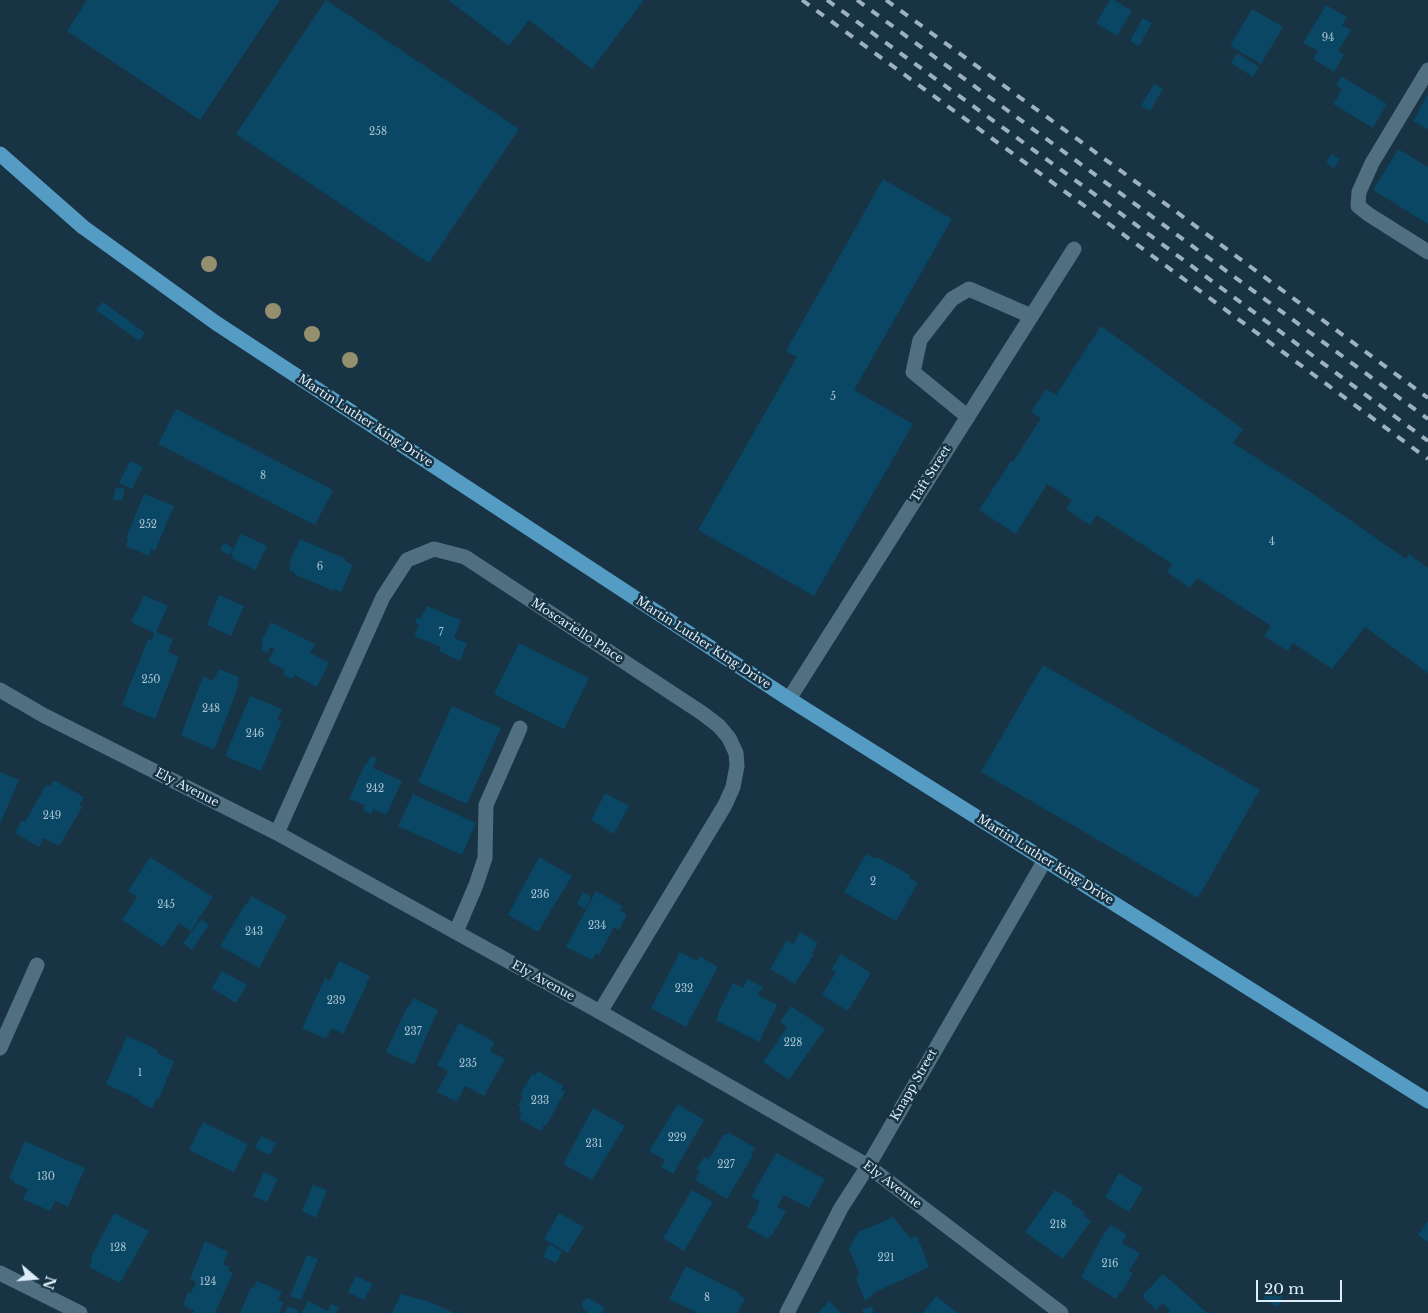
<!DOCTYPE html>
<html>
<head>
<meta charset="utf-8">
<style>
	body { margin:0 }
	#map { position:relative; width:1428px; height:1313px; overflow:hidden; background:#173344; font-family:"Libre Baskerville",serif }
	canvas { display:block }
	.north { position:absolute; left:10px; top:1253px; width:50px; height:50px; -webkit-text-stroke:4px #173344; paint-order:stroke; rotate:108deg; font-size:14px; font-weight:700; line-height:20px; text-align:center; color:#ddedf8 }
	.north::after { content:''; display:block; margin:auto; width:18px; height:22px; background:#ddedf8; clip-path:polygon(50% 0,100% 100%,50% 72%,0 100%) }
	.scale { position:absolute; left:1256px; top:1280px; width:86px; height:22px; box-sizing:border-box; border:2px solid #ddedf8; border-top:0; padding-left:6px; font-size:15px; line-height:18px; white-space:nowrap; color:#ddedf8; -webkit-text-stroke:4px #173344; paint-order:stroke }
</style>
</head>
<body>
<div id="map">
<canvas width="1428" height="1313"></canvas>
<div class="north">N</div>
<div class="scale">20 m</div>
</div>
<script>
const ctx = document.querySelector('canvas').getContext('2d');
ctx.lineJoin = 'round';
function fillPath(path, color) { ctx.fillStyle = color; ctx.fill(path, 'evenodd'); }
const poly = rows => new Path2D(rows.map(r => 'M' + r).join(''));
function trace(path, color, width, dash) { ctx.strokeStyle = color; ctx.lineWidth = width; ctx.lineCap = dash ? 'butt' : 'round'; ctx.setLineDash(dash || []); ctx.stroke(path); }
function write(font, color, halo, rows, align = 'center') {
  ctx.font = font + ' "Libre Baskerville",serif'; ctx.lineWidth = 5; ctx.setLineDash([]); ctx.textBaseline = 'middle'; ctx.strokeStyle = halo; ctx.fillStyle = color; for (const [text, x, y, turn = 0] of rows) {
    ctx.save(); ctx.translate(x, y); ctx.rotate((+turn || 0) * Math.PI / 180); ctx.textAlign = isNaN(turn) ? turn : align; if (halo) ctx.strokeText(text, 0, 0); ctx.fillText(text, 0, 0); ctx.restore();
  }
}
fillPath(poly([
	[87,0,280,0,200,120,67,31],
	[326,0,519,129,429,263,236,134],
	[448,0,644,0,592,69,529,20,509,46],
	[1110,0,1114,0,1132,11,1117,36,1096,23],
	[1326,5,1347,17,1342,25,1351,30,1338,51,1344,55,1334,72,1313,59,1318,51,1303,43],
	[1252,9,1283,27,1261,64,1230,46],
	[1143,18,1152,23,1139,46,1130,41],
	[1237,53,1259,67,1253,77,1231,63],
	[1341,76,1387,104,1373,128,1333,104,1342,89,1336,86],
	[1154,84,1163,89,1150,111,1141,106],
	[1428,94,1428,129,1413,121],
	[1398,149,1428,167,1428,224,1373,190],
	[1331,154,1340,159,1334,168,1326,163],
	[883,179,952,219,854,390,913,424,814,596,698,530,797,357,786,351],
	[103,302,145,333,139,341,96,310],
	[1101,326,1243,429,1233,443,1307,490,1406,559,1409,554,1428,568,1428,673,1365,627,1332,669,1293,643,1288,651,1264,636,1271,626,1197,578,1190,588,1167,572,1172,564,1097,515,1090,525,1066,509,1072,500,1047,484,1016,534,979,510,1011,461,1013,462,1041,418,1031,412,1046,389,1056,395],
	[176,409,333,490,315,525,158,444],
	[130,461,143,467,132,489,119,483],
	[116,487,125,489,122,501,113,499],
	[144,494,174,506,155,551,151,549,149,556,126,546,128,539,126,538],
	[241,534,267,546,255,570,232,558,233,555,231,554],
	[300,539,346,559,345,561,353,565,341,592,334,589,333,591,294,574,295,572,289,570,292,564,289,563],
	[224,543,233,548,229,555,220,550],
	[144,595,168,606,156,632,173,639,168,652,179,657,155,719,122,705,148,639,152,640,154,633,131,622],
	[219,595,244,606,231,636,207,625],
	[427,606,461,620,454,638,467,643,460,661,439,651,441,647,414,636,419,624,415,623,417,617,421,618],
	[271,622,315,644,310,653,329,663,317,687,295,675,292,679,283,674,285,670,268,661,275,648,271,647,267,653,261,650,263,642,261,641],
	[519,643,589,678,564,729,494,694],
	[1043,665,1260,790,1198,898,981,772],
	[219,669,239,677,237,690,214,750,181,735,203,676,213,681],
	[250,696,282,709,277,720,282,721,261,771,225,756],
	[452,706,501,728,467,804,418,782],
	[371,756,377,759,373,768,402,781,386,815,373,809,371,814,363,810,365,805,349,799,365,764,366,765],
	[0,772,19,780,0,824],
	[54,780,84,797,79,805,83,806,59,846,44,838,39,847,15,833,22,820,25,822,46,785,50,787],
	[605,793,629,806,614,834,591,820],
	[413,794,476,823,462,855,398,826],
	[866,854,876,859,877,857,910,875,909,878,918,883,896,921,844,892],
	[150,857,213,897,191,931,179,923,163,947,122,920,137,897,128,891],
	[539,857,572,876,538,932,508,915],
	[596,891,623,906,620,911,627,915,619,930,614,927,599,955,596,953,592,960,566,947],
	[583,892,590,896,591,898,585,909,577,904],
	[252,896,287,916,259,968,220,946,246,903,247,904],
	[201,919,209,925,192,950,183,943],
	[800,932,818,943,812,953,814,954,795,984,770,969,787,940,793,944],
	[680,952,697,961,699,956,718,967,686,1027,651,1008],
	[841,954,871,973,848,1011,822,995,836,972,831,970],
	[339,961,370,976,366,983,367,984,343,1034,332,1028,326,1039,302,1028,325,978,330,981],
	[222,971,247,985,236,1003,212,988],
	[747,979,763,987,758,995,777,1005,759,1042,716,1020,719,1014,718,1013,733,983,743,988],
	[413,998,438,1010,414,1065,386,1052,408,1005,410,1006],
	[791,1006,825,1029,789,1080,763,1062,787,1027,780,1022],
	[459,1023,495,1042,490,1051,505,1059,484,1096,465,1086,457,1102,437,1092,448,1071,437,1065],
	[127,1036,154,1048,158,1051,157,1053,174,1061,159,1099,157,1098,152,1108,139,1102,140,1100,106,1084],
	[538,1071,564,1086,561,1090,565,1092,546,1126,544,1125,541,1131,519,1119,522,1114,519,1112,521,1108,518,1106,523,1096,520,1095,532,1074,535,1076],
	[678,1104,704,1120,673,1174,661,1167,665,1160,649,1151],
	[593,1108,625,1126,592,1180,563,1164],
	[203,1122,248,1144,234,1172,189,1150],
	[728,1132,755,1148,751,1154,753,1155,727,1199,695,1180,700,1171,696,1169,704,1157,709,1159,724,1134,727,1135],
	[261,1136,276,1143,270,1155,255,1148],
	[25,1141,85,1168,68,1207,55,1201,50,1211,23,1199,28,1189,14,1183,15,1181,9,1178],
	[776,1153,825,1179,809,1208,784,1195,777,1207,786,1211,772,1236,770,1235,768,1239,747,1227,758,1208,757,1207,760,1201,751,1197],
	[264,1172,278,1179,267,1202,253,1196],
	[1119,1173,1143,1188,1129,1212,1105,1197],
	[313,1185,327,1190,316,1218,302,1211],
	[692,1190,713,1202,684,1251,663,1238],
	[1055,1190,1073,1201,1071,1203,1085,1213,1084,1216,1091,1221,1063,1259,1025,1232],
	[114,1213,149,1231,120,1283,89,1267,93,1260,90,1259],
	[559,1213,584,1227,568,1253,544,1239],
	[893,1217,910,1238,917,1236,929,1267,876,1292,865,1301,856,1279,859,1273,849,1249,858,1232],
	[1428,1221,1428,1242,1418,1235],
	[1110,1225,1127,1234,1122,1243,1140,1253,1129,1271,1133,1273,1122,1292,1121,1291,1116,1299,1081,1277,1105,1231,1106,1232],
	[205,1241,228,1252,223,1264,230,1267,228,1271,233,1273,215,1313,193,1313,194,1311,183,1305,188,1292,191,1293,196,1282,190,1279],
	[549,1244,562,1251,556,1263,543,1257],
	[307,1255,318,1259,301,1300,290,1296],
	[686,1266,740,1293,739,1295,745,1298,738,1313,698,1313,669,1299],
	[1163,1274,1185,1293,1207,1313,1167,1313,1170,1310,1162,1303,1156,1310,1142,1296],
	[356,1276,373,1284,364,1300,348,1292],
	[257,1281,282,1292,278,1300,284,1302,279,1313,240,1313,251,1287,254,1288],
	[1269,1288,1283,1295,1278,1307,1263,1299],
	[401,1294,430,1302,454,1313,392,1313],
	[936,1296,958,1313,923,1313],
	[589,1298,605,1308,602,1313,588,1313,584,1310,582,1305,583,1301],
	[308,1301,328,1311,331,1304,339,1307,336,1313,302,1313],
	[829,1301,841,1313,818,1313],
	[288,1306,298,1310,297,1313,285,1313],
	[871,1306,874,1313,863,1313,862,1310]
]), '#0a4764');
trace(poly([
	[1428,70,1372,163,1359,192,1358,206,1368,214,1428,252],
	[968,417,913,372,920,340,952,299,969,289,1031,316],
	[0,690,43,715,277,833,600,1012,868,1166,1061,1313],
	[789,699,1074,249],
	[277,833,383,597,407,560,434,549,465,557,702,713,719,726,729,738,736,753,737,766,733,787,725,805,600,1012],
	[456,932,476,885,485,858,486,805,520,728],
	[0,1048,37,965],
	[0,1273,80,1313],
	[787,1313,841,1208,868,1166,1045,860]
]), '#506f81', 15);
trace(poly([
	[0,154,83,227,216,323,789,699,1428,1101]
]), '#559cc4', 15);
trace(poly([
	[802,0,1086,207,1428,459],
	[827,0,1097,196,1428,441],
	[857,0,1428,419],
	[886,0,1117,168,1428,398]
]), '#9db1be', 4, [9, 9]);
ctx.fillStyle = '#94906e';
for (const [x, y] of [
	[209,264],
	[273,311],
	[312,334],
	[350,360]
]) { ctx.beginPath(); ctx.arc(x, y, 8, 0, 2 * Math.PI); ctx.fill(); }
write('10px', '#a8c4d3', null, [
	["94",1328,38],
	["258",378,132],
	["5",833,397],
	["8",263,476],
	["252",148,525],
	["4",1272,542],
	["6",320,567],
	["7",441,633],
	["250",151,680],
	["248",211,709],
	["246",255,734],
	["242",375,789],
	["249",52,816],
	["2",873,882],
	["236",540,895],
	["245",166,905],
	["234",597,926],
	["243",254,932],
	["232",684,989],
	["239",336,1001],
	["237",413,1032],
	["228",793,1043],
	["235",468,1064],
	["1",140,1073],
	["233",540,1101],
	["229",677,1138],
	["231",594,1144],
	["227",726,1165],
	["130",46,1177],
	["218",1058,1225],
	["128",118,1248],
	["221",886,1258],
	["216",1110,1264],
	["124",208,1282],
	["8",707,1298]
]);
write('12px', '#ddedf8', '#173344', [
	["Martin Luther King Drive",365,421,33],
	["Taft Street",931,474,-58],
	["Moscariello Place",577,631,33],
	["Martin Luther King Drive",703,643,33],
	["Ely Avenue",187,788,27],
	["Martin Luther King Drive",1045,860,32],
	["Ely Avenue",543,981,29],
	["Knapp Street",914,1085,-60],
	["Ely Avenue",892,1185,37]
]);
</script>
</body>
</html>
